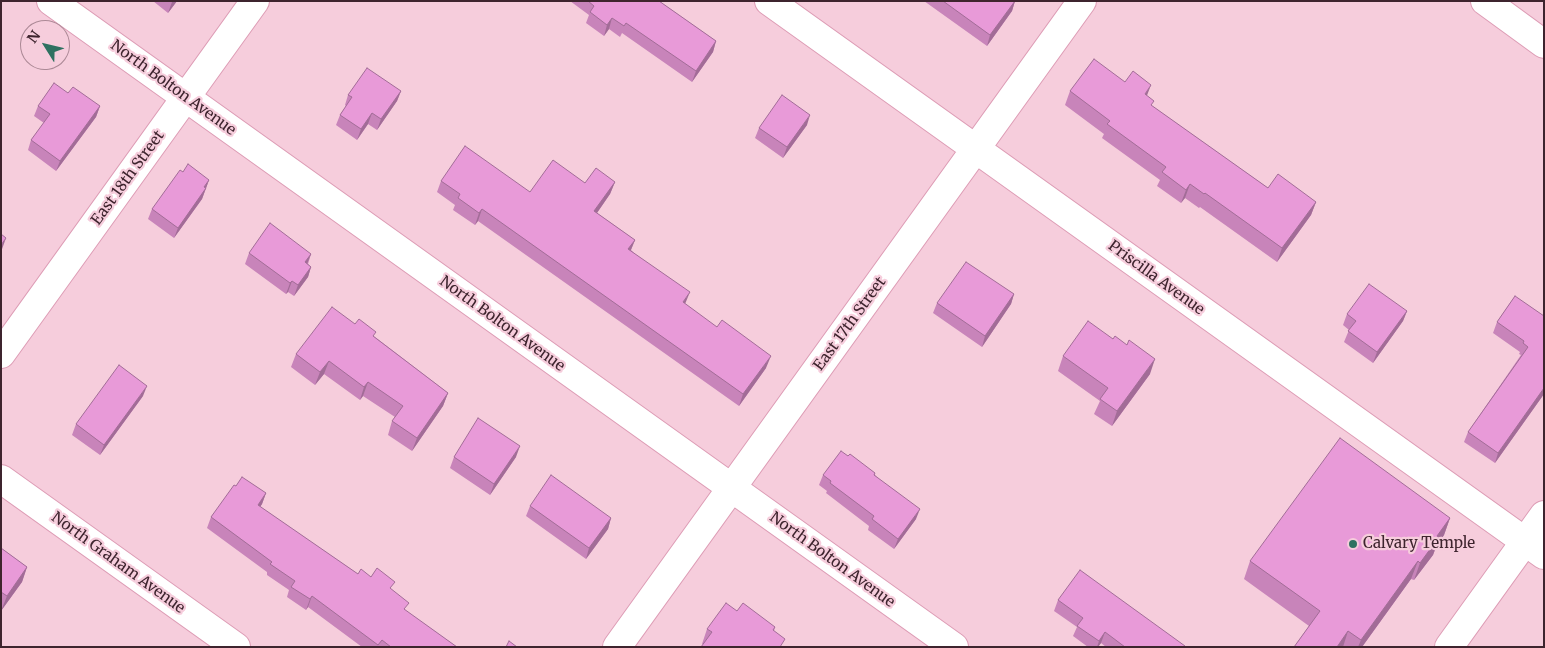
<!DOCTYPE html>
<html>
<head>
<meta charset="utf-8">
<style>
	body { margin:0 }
	#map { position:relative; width:1545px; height:648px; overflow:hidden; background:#f6cddc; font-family:Merriweather,serif }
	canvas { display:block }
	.frame { position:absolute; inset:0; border:2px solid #3e242e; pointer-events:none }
	.north { position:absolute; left:20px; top:20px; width:50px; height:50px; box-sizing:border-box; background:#f6cddc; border:1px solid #ac8996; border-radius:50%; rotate:306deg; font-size:14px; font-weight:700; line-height:20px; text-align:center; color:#3e242e }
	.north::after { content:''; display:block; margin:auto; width:18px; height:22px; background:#2f7161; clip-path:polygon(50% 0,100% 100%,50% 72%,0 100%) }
</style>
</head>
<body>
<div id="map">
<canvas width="1545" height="648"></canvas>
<div class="frame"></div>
<div class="north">N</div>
</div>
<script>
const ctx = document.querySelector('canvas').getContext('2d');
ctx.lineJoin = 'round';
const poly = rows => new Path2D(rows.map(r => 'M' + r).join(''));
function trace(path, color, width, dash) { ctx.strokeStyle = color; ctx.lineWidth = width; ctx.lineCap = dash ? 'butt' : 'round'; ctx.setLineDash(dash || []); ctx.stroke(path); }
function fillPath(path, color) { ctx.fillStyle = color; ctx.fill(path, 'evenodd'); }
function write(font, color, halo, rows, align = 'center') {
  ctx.font = font + ' Merriweather,serif'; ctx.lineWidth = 4.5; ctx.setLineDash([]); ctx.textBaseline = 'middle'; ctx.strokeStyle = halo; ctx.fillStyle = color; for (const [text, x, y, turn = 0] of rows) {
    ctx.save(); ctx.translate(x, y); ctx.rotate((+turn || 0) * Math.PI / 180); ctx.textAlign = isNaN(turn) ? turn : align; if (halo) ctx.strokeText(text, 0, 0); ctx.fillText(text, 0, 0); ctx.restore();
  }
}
const minor = poly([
	[51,1,954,647],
	[769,1,1544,555],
	[1485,1,1544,44],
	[1,354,255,1],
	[1,479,236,647],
	[617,647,1082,1]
]);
const major = poly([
	[1449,647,1544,515]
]);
trace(minor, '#dd9cb5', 30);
trace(major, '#dd9cb5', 30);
trace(minor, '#fff', 28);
trace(major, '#fff', 28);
fillPath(poly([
	[153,1,177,1,168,13],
	[570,1,659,1,716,41,713,52,692,82,622,33,620,37,609,29,604,36,586,23,589,15],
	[924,1,1015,1,1012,11,987,46],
	[1125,82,1147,96,1152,106,1268,188,1316,202,1311,215,1277,262,1200,207,1199,208,1185,198,1181,203,1157,186,1160,180,1102,138,1104,134,1065,105,1070,91],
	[401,91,397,101,377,130,368,124,357,140,336,125,340,115,346,106,345,105,348,95],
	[68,93,100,106,96,117,56,171,28,150,31,140,44,123,34,116,38,106],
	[807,125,783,158,755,138,759,128],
	[183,172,209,180,202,199,174,238,148,219,152,209],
	[441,181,530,192,585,183,615,182,610,194,597,213,635,240,631,250,685,304,766,368,739,406,478,221,475,225,453,210,455,205,437,192],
	[249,253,311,254,308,264,311,267,308,277,294,296,288,292,286,294,245,264],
	[1014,294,1011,304,982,347,933,313,937,303],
	[1515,296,1544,394,1495,463,1464,442,1468,432,1521,355,1519,354,1520,352,1493,333,1497,322],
	[1407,311,1403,321,1373,363,1344,342,1349,330,1343,325,1347,314],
	[355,324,375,337,448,393,443,406,412,451,388,435,392,421,395,417,363,396,360,400,324,374,315,385,291,367,296,354],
	[1113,339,1127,345,1150,374,1112,426,1094,414,1100,401,1058,371,1063,356],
	[143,396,100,455,72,435,76,424],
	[848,456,875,473,875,475,916,519,894,549,868,530,869,526,826,493,827,491,819,485,823,475],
	[454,457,516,457,490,495,450,468],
	[236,486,266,493,262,504,260,507,358,574,371,577,392,590,406,611,457,647,362,647,308,607,306,610,287,597,289,590,267,575,267,572,207,528,211,517],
	[530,506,611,518,608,529,586,559,526,516],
	[1450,518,1444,535,1436,547,1433,555,1414,580,1411,579,1362,647,1294,647,1309,626,1244,579,1250,561],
	[1,548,27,567,22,582,1,611],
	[1058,600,1185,647,1106,647,1101,643,1098,647,1088,647,1073,636,1077,627,1054,611],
	[737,611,775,627,774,631,703,644,702,644,707,629]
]), '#c884ba');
fillPath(poly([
	[173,1,177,1,168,13,172,2],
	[1015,1,1012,11,987,46,990,35],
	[612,18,609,29,604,36,607,25],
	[716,41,713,52,692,82,696,71],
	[1151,85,1146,98,1145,94],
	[401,91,397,101,377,130,381,119],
	[100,106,96,117,56,171,60,161],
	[372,113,368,124,357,140,361,129],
	[810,115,807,125,783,158,787,147],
	[209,180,202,199,174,238,178,228],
	[615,182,610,194,590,223,594,211],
	[1190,184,1185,198,1181,203,1186,190],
	[1316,202,1311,215,1277,262,1282,248],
	[482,209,478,221,475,225,479,213],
	[6,238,1,252,1,245],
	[635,240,630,252,628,249],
	[311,254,307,264,305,262],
	[311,267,308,277,294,296,298,285],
	[292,281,288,292,286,294,290,283],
	[690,292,685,304,683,302],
	[1014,294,1011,304,982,347,985,336],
	[1407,311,1403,321,1373,363,1377,352],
	[771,356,766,368,739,406,743,394],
	[1155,359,1150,374,1112,426,1117,411],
	[329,361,324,374,315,385,320,372],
	[368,382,363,396,360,400,364,387],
	[147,386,143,396,100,455,104,445],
	[1544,388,1544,394,1495,463,1498,453],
	[448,393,443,406,412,451,417,438],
	[520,446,516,457,490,495,494,484],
	[266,493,262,504,254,516,258,505],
	[920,509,916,519,894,549,898,539],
	[611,518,608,529,586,559,589,548],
	[1450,518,1444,535,1436,547,1433,555,1414,580,1420,563,1437,536],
	[1418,561,1411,579,1362,647,1358,647,1361,640],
	[27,567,22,582,1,611,7,596],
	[312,596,308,607,306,610,310,599],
	[1348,631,1343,647,1337,647],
	[1105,632,1101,643,1098,647,1097,647,1099,641]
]), '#a26c97');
const building = poly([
	[588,1,659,1,716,41,696,71,626,23,624,26,612,18,607,25,590,12,594,6,588,1],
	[943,1,1015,1,990,35,943,1],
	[1094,59,1125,82,1133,71,1151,85,1145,94,1154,101,1151,105,1268,188,1278,174,1316,202,1282,248,1205,193,1204,194,1190,184,1186,190,1162,172,1166,167,1107,124,1110,121,1070,91,1094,59],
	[367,68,401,91,381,119,372,113,361,129,340,115,352,97,348,95,367,68],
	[54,83,68,93,73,87,100,106,60,161,31,140,50,114,38,106,54,83],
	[782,95,810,115,787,147,759,128,782,95],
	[465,146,530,192,553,160,585,183,596,168,615,182,594,211,635,240,628,249,690,292,683,302,717,327,722,320,771,356,743,394,482,209,479,213,458,198,460,194,441,181,465,146],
	[188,164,209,180,204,187,206,188,178,228,152,209,180,170,183,172,188,164],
	[270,223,311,254,305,262,311,267,298,285,292,281,290,283,249,253,270,223],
	[1,234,6,238,1,245,1,234],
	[966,262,1014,294,985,336,937,303,966,262],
	[1369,284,1407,311,1377,352,1348,331,1356,321,1347,314,1369,284],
	[1515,296,1544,316,1544,388,1498,453,1468,432,1528,347,1523,343,1524,341,1497,322,1515,296],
	[332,307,355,324,359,319,376,332,373,336,448,393,417,438,392,421,403,406,368,382,364,387,329,361,320,372,296,354,332,307],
	[1088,321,1113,339,1115,336,1127,345,1129,340,1155,359,1117,411,1100,399,1108,388,1063,356,1088,321],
	[119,365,147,386,104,445,76,424,119,365],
	[478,418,520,446,494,484,454,457,478,418],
	[1340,438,1450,518,1437,536,1439,537,1420,563,1418,561,1361,640,1348,631,1337,647,1294,647,1320,611,1250,561,1340,438],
	[841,451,848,456,850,454,875,473,874,475,920,509,898,539,872,519,874,516,830,483,831,481,823,475,841,451],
	[551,475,611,518,589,548,530,506,551,475],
	[242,477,266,493,258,505,358,574,361,569,371,577,377,568,395,582,390,588,409,603,404,609,457,647,391,647,382,640,378,645,312,596,310,599,291,587,295,581,270,564,272,562,211,517,234,485,236,486,242,477],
	[1,548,27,567,7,596,1,592,1,548],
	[1080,570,1185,646,1185,647,1125,647,1105,632,1099,641,1077,626,1083,618,1058,600,1080,570],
	[726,603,737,611,743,603,775,627,773,630,785,639,780,647,701,647,712,632,707,629,726,603],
	[509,641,517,647,506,647,509,641]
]);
fillPath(building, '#e89ad8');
trace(building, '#a26c97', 1);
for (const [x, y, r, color] of [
	[1353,544,5,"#2f7161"]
]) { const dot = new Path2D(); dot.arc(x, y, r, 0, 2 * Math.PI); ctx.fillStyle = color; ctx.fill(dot); trace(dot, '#f6cddc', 2); }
write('15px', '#3e242e', '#f6cddc', [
	["North Bolton Avenue",173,88,36],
	["East 18th Street",128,178,-54],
	["Priscilla Avenue",1156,278,36],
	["North Bolton Avenue",502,324,36],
	["East 17th Street",850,324,-54],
	["North Bolton Avenue",832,560,36],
	["North Graham Avenue",118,563,36]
]);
write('15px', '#3e242e', '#f6cddc', [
	["Calvary Temple",1363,544]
], 'left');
</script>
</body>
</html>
